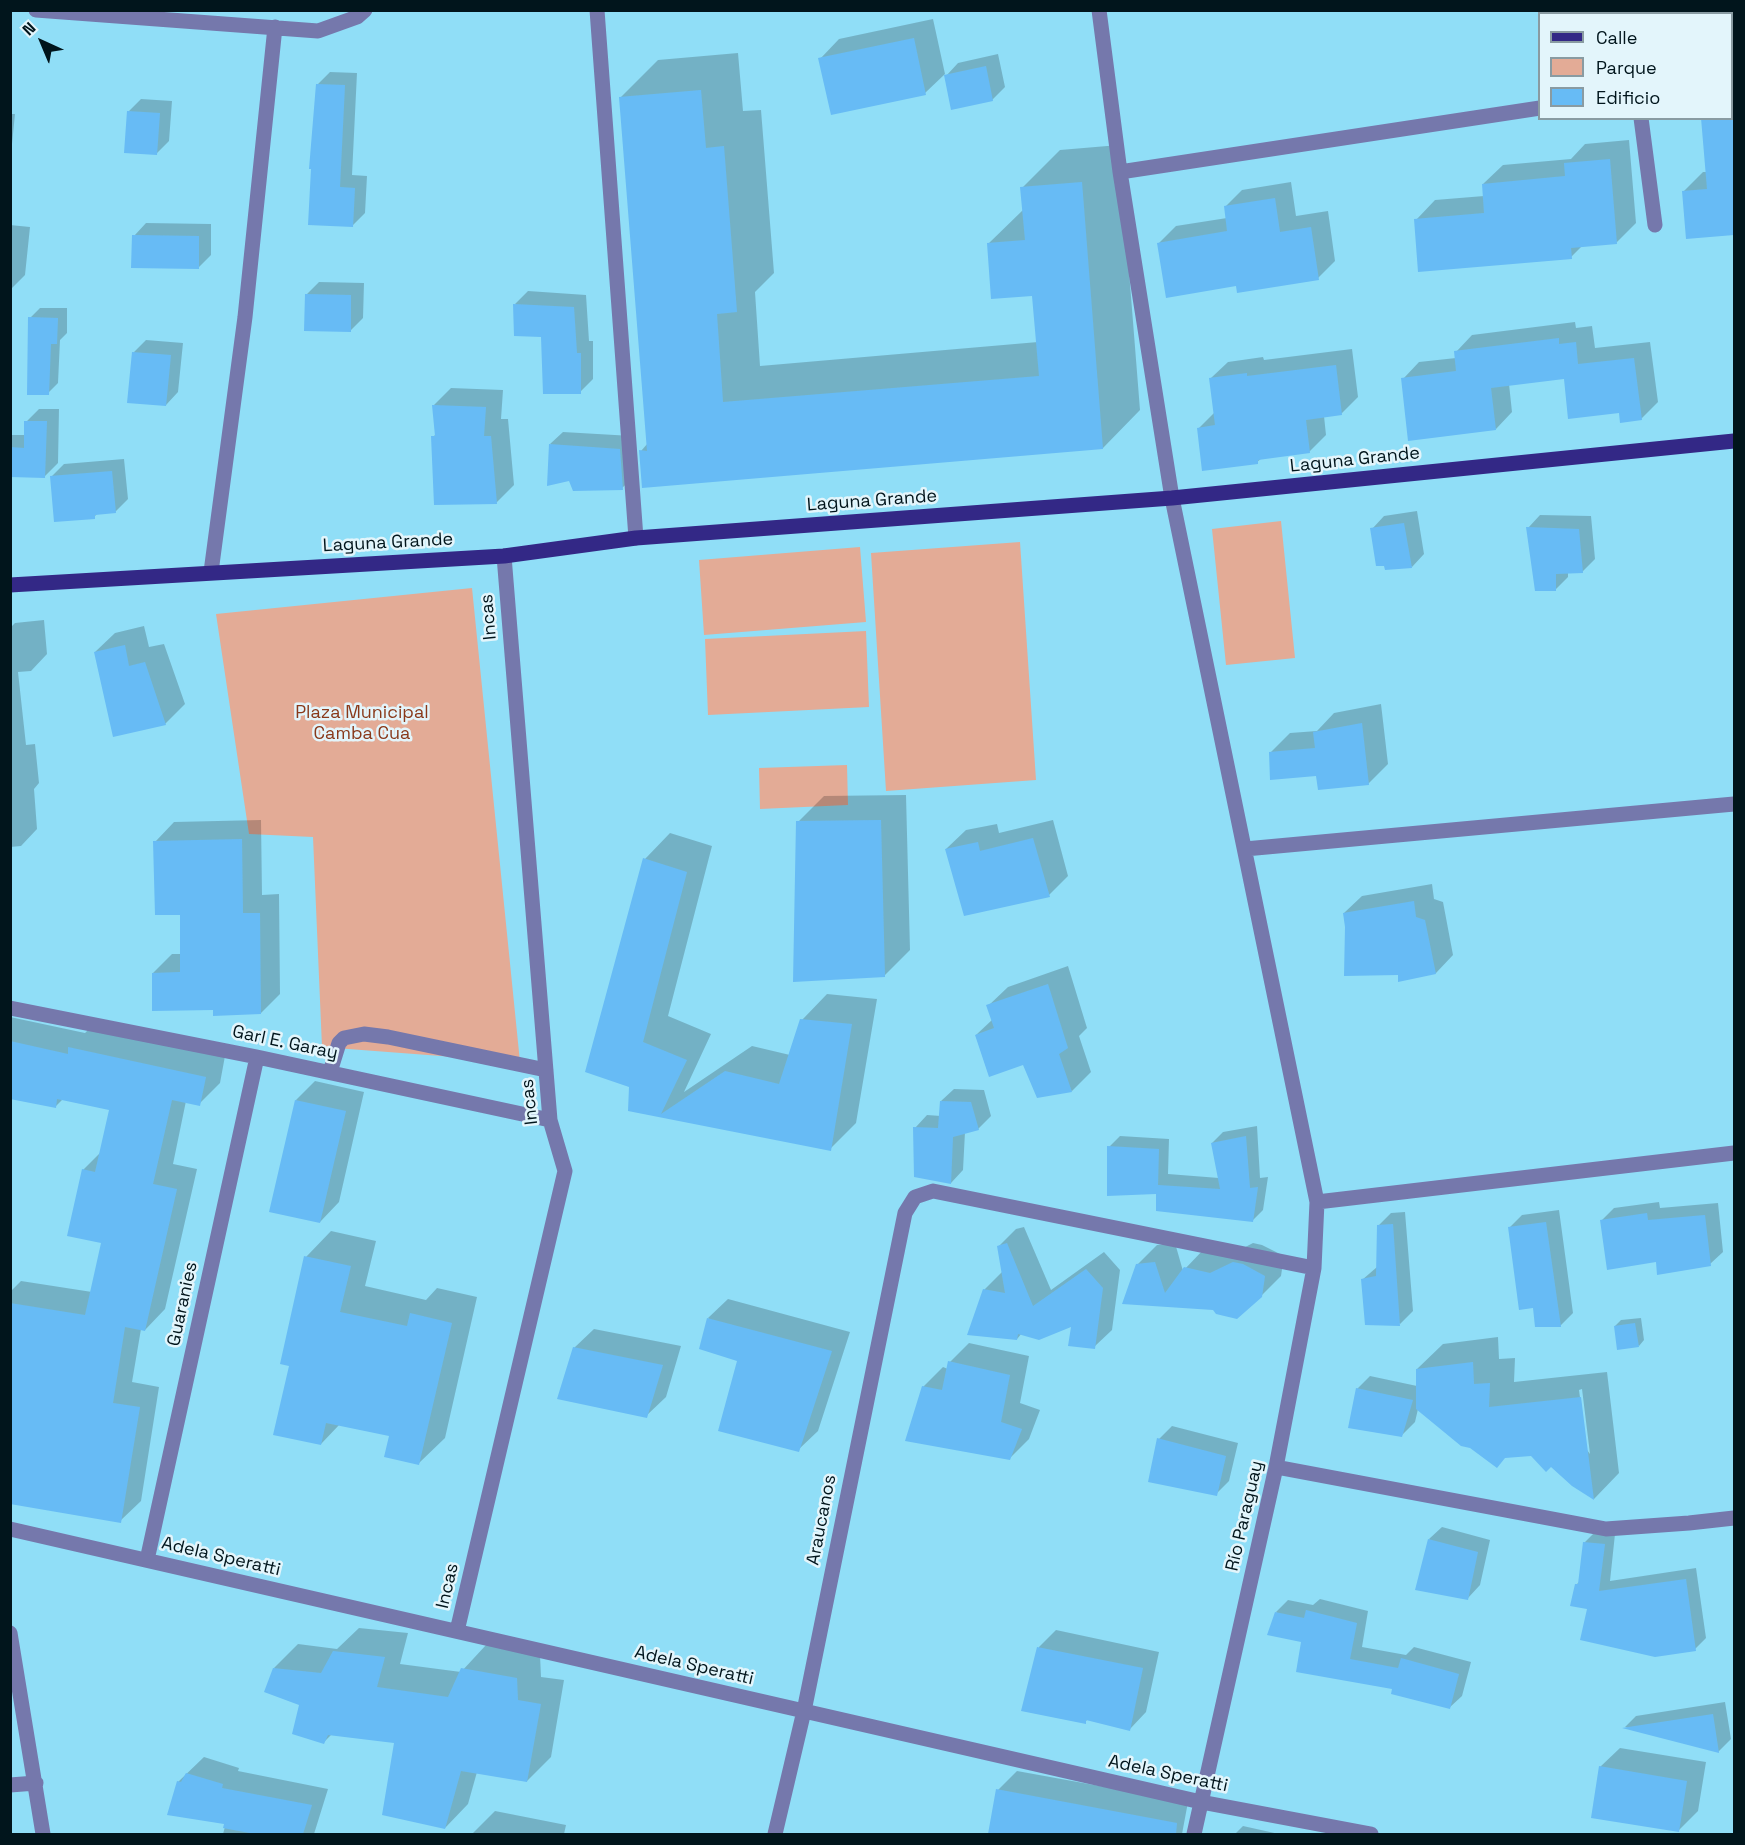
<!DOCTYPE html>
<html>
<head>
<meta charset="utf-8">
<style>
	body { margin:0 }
	#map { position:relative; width:1745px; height:1845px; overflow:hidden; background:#90def7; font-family:"Space Grotesk",sans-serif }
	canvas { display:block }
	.frame { position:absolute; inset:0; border:12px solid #01151c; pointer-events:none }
	.legend { position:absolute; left:1538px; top:12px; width:195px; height:108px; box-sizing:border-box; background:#e3f5fb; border:2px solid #899ba2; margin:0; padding:8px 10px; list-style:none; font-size:18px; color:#01151c }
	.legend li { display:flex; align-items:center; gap:12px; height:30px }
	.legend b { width:30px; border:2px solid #899ba2 }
	.north { position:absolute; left:12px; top:12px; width:60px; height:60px; -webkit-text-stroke:4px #e3f5fb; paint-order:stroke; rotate:316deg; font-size:16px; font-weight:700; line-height:24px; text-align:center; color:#01151c }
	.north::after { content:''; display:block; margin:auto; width:21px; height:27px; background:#01151c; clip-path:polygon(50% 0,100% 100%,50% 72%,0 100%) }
</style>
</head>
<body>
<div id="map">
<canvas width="1745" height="1845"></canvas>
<div class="frame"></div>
<ul class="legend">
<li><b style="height:8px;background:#332886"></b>Calle</li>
<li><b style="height:16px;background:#e3ab96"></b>Parque</li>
<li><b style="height:16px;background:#67bbf5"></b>Edificio</li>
</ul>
<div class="north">N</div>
</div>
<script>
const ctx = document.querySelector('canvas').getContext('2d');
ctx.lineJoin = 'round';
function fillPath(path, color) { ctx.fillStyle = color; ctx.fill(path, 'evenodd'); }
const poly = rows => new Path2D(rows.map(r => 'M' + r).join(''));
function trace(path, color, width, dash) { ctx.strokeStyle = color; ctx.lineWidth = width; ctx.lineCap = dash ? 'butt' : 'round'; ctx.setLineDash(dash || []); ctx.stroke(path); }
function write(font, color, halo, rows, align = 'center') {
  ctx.font = font + ' "Space Grotesk",sans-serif'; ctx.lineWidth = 5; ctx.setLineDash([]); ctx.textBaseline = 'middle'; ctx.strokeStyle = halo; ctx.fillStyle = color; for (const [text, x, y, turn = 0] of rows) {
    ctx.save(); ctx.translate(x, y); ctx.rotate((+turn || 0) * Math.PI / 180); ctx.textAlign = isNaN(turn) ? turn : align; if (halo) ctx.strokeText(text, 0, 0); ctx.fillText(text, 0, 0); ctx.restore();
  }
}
fillPath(poly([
	[1281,521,1295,658,1226,665,1212,529],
	[1020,542,1036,780,886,791,871,553],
	[860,547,866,622,704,635,699,560],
	[472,588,520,1062,322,1047,313,837,249,834,216,614],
	[866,631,869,707,708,715,705,639],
	[847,765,848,805,760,809,759,768]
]), '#e3ab96');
fillPath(poly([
	[933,19,945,74,925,93,820,59,839,39],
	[738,53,743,111,761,110,774,273,755,292,760,366,1038,342,1034,294,988,244,1024,209,1022,188,1060,150,1119,145,1140,410,1103,448,643,487,641,451,648,443,621,97,658,60],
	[998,54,1005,87,992,100,946,76,958,63],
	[330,72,357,73,352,175,367,176,365,213,352,226,313,168,318,84],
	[1732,94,1734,94,1734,233,1687,237,1683,192,1703,172,1707,172,1732,118],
	[141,99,172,101,169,141,156,154,128,112],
	[10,114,15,114,10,164],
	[1629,140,1636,223,1616,243,1583,245,1571,257,1416,220,1435,200,1484,196,1483,184,1503,165,1571,159,1585,144],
	[1291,182,1296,216,1328,211,1335,261,1318,278,1237,284,1159,243,1176,226,1227,218,1225,207,1242,190],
	[146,223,211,224,211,255,198,268,134,236],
	[10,225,30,227,25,275,12,288,10,287],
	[319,282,364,283,363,318,350,331,306,295],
	[528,291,586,295,589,341,593,341,593,379,580,392,543,335,515,304],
	[40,308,67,308,67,333,60,340,58,383,48,393,30,318],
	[1575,322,1576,328,1592,326,1595,348,1650,342,1658,402,1641,419,1620,411,1565,377,1509,384,1512,412,1496,429,1403,379,1419,362,1456,358,1456,352,1472,335],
	[146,340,183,343,178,392,166,405,133,353],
	[1352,349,1358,397,1341,414,1324,416,1326,435,1309,452,1262,458,1257,462,1199,428,1215,412,1211,378,1228,362,1263,357,1264,360],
	[451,388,503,390,501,419,508,419,514,485,496,503,433,437,436,434,433,406],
	[39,409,59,409,58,463,45,476,10,476,10,435,26,435,26,422],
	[563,432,632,436,635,476,622,488,550,444],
	[124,459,128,499,115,512,98,513,94,517,51,477,64,464],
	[1417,511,1424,554,1412,567,1372,529,1384,516],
	[1540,515,1591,516,1595,559,1582,572,1568,572,1568,577,1555,590,1528,528],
	[44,620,47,654,31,671,18,672,26,745,35,744,39,783,34,789,37,829,21,846,10,847,10,628,15,623],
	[144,626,149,647,164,644,185,704,165,724,95,652,115,633],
	[1381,704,1388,764,1368,784,1318,774,1271,752,1290,733,1317,731,1334,713],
	[906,795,910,950,884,976,798,822,824,796],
	[261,820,262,895,279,894,280,994,261,1013,215,1008,153,973,172,954,182,954,181,913,155,842,174,822],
	[1053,820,1068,876,1049,895,946,849,966,830,997,824,999,833],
	[670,833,712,846,668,1016,711,1034,684,1092,752,1046,790,1055,802,1020,827,994,877,999,856,1123,830,1149,630,1110,645,859],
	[1432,884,1434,899,1443,902,1453,955,1436,973,1399,973,1347,927,1344,913,1362,896],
	[1068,966,1087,1028,1079,1036,1091,1072,1072,1091,976,1035,993,1019,988,1006,1008,987],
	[10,1017,85,1033,90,1028,225,1056,220,1083,199,1104,186,1101,173,1164,197,1169,165,1309,145,1330,141,1329,132,1382,159,1387,141,1501,120,1521,10,1502,10,1292,21,1281,92,1292,103,1242,83,1170,101,1152,110,1109,63,1099,55,1107,10,1097],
	[315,1081,364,1092,339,1202,320,1222,296,1100],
	[954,1089,984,1090,991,1116,978,1129,965,1132,963,1170,951,1183,915,1128,927,1115,941,1116,941,1101],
	[1257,1126,1260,1178,1268,1177,1263,1210,1252,1221,1158,1192,1109,1147,1120,1136,1169,1139,1168,1174,1219,1178,1212,1143,1223,1132],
	[1659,1202,1660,1208,1718,1203,1723,1252,1710,1264,1657,1261,1601,1221,1614,1208],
	[1559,1210,1573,1313,1560,1326,1534,1306,1509,1228,1522,1215],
	[1405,1212,1413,1311,1400,1324,1362,1280,1377,1267,1379,1225,1391,1213],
	[1024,1227,1051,1290,1104,1252,1120,1270,1112,1330,1094,1347,1073,1324,1022,1333,1017,1339,984,1290,1003,1271,998,1247,1016,1229],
	[331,1231,376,1241,365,1286,426,1300,437,1288,477,1297,445,1438,419,1463,390,1435,340,1424,321,1444,290,1365,306,1257],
	[1175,1243,1183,1271,1204,1249,1230,1255,1253,1243,1262,1245,1284,1256,1281,1276,1261,1296,1214,1308,1124,1303,1137,1265,1157,1245],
	[728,1299,850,1332,818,1431,798,1450,739,1360,708,1318],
	[1641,1318,1644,1340,1639,1346,1615,1326,1621,1320],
	[594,1329,681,1346,666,1397,646,1416,574,1348],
	[1498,1337,1499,1359,1515,1358,1514,1382,1607,1372,1619,1473,1594,1499,1573,1485,1551,1465,1531,1454,1418,1409,1415,1422,1402,1435,1357,1389,1370,1376,1417,1386,1417,1369,1443,1344],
	[1582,1389,1590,1454,1587,1450,1579,1390],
	[969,1343,1029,1356,1020,1403,1040,1410,1029,1439,1009,1459,923,1387,943,1367,948,1369,950,1362],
	[1172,1426,1238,1443,1229,1481,1216,1494,1159,1439],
	[1442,1527,1490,1540,1480,1585,1468,1598,1429,1539],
	[1595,1532,1615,1534,1610,1581,1696,1568,1706,1638,1695,1649,1588,1608,1577,1584,1580,1581,1584,1543],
	[1320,1599,1368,1611,1362,1647,1406,1655,1414,1647,1471,1662,1462,1696,1449,1708,1394,1688,1303,1640,1276,1612,1288,1600,1313,1605],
	[359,1628,408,1633,400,1664,461,1672,486,1645,540,1655,541,1677,564,1680,551,1757,527,1781,477,1772,468,1804,445,1828,396,1742,332,1734,324,1742,301,1704,274,1668,298,1644,337,1649],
	[1056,1630,1159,1652,1146,1712,1130,1729,1088,1719,1085,1722,1023,1710,1039,1647],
	[1725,1702,1731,1739,1718,1752,1625,1727,1636,1716],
	[1620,1748,1706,1762,1698,1811,1678,1831,1600,1767],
	[204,1757,239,1768,238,1771,328,1789,314,1834,223,1834,226,1823,178,1782],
	[1017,1771,1188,1802,1182,1834,990,1834,998,1790],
	[495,1811,566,1825,564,1834,472,1834],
	[1243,1826,1279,1834,1235,1834]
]), '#0003');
fillPath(poly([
	[914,38,926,95,831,115,818,58],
	[986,66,993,101,951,110,944,75],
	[316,84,345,85,340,187,355,188,353,227,308,225,311,169,309,169],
	[701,90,706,148,724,146,737,312,717,314,723,402,1039,376,1032,296,991,299,987,243,1025,240,1020,187,1082,182,1103,449,642,488,639,450,647,451,619,97],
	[127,111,160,113,157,155,124,153],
	[1701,118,1734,118,1734,235,1686,239,1682,191,1707,189],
	[1610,159,1617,244,1571,248,1572,259,1418,272,1414,219,1484,213,1482,184,1565,176,1564,163],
	[1275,198,1280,232,1311,227,1319,280,1237,293,1236,286,1166,298,1157,243,1227,231,1224,206],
	[132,235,199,236,199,269,131,268],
	[305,294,351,295,351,332,304,331],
	[513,304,574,307,577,353,581,353,581,394,543,394,541,337,514,336],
	[28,317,58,318,57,344,51,344,49,395,27,395],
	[1559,338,1559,344,1576,342,1578,364,1634,358,1642,420,1620,423,1619,413,1568,419,1564,379,1491,388,1496,430,1408,441,1401,378,1456,371,1454,351],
	[132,352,171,355,166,406,127,403],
	[1336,365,1342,415,1306,420,1310,453,1258,460,1258,464,1202,471,1197,428,1215,425,1209,378,1247,373,1247,376],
	[432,405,486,407,484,436,491,436,497,504,434,505,431,436,435,436],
	[24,421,47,421,45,478,10,477,10,447,24,448],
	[549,444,620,449,623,490,573,491,569,481,547,486],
	[112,471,116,513,95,515,95,519,54,522,50,476],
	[1404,523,1412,568,1385,570,1384,566,1376,566,1370,528],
	[1526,527,1579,529,1583,573,1556,574,1556,591,1535,591],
	[125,645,129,666,145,662,166,725,113,737,94,652],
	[1362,723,1369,785,1318,790,1316,776,1270,780,1269,752,1315,748,1313,732],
	[881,820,885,977,793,982,796,821],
	[1033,838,1050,897,964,916,945,849,978,842,980,851],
	[242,839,243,913,260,913,261,1014,213,1016,213,1010,152,1011,152,973,180,972,180,915,155,915,153,841],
	[643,858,687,872,643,1042,687,1060,661,1114,725,1071,779,1084,800,1019,852,1024,831,1151,628,1111,629,1087,585,1072],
	[1414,901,1416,917,1425,920,1436,974,1398,982,1398,975,1344,976,1345,927,1343,913],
	[1048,984,1068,1048,1059,1054,1072,1092,1037,1098,1023,1065,989,1077,975,1035,994,1028,986,1005],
	[10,1041,68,1054,68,1047,206,1077,200,1106,172,1100,153,1184,177,1189,145,1331,125,1327,113,1403,140,1407,121,1523,10,1504,10,1303,85,1315,101,1243,67,1236,82,1169,95,1172,109,1110,57,1099,56,1108,10,1099],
	[295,1100,346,1111,320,1223,269,1212],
	[940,1101,971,1102,979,1130,953,1137,951,1184,914,1177,913,1127,938,1128],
	[1246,1136,1250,1188,1258,1187,1253,1222,1156,1211,1156,1194,1107,1196,1107,1146,1159,1149,1158,1185,1220,1189,1211,1143],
	[1647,1213,1648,1220,1705,1215,1711,1266,1657,1275,1656,1262,1607,1270,1600,1220],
	[1546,1222,1561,1327,1535,1327,1533,1308,1519,1310,1508,1227],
	[1393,1224,1400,1326,1365,1325,1361,1279,1376,1276,1377,1225],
	[1007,1243,1033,1306,1086,1269,1103,1288,1095,1349,1068,1346,1071,1327,1039,1340,1018,1334,1017,1340,967,1335,983,1289,1005,1293,997,1246],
	[304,1256,351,1266,340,1312,407,1326,410,1313,452,1323,419,1465,384,1457,389,1436,326,1423,321,1445,273,1435,289,1366,280,1364],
	[1155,1262,1165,1293,1184,1267,1210,1273,1233,1262,1243,1264,1265,1276,1262,1297,1237,1319,1216,1314,1213,1310,1122,1304,1136,1264],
	[707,1318,832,1351,799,1452,718,1431,737,1361,699,1349],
	[1635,1323,1639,1347,1617,1350,1614,1326],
	[573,1347,663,1365,647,1418,557,1399],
	[948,1361,1010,1375,1001,1422,1022,1429,1010,1460,905,1441,922,1386,942,1390],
	[1473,1362,1474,1384,1490,1383,1489,1407,1581,1397,1594,1500,1572,1486,1551,1467,1546,1472,1531,1456,1505,1458,1497,1468,1470,1448,1461,1446,1416,1409,1416,1369],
	[1356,1388,1413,1400,1402,1437,1348,1428],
	[1157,1438,1226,1456,1217,1496,1148,1482],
	[1428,1539,1478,1552,1468,1600,1415,1590],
	[1583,1542,1605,1544,1599,1591,1686,1579,1696,1651,1655,1657,1580,1640,1587,1609,1570,1606,1575,1584,1578,1584],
	[1306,1610,1357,1623,1350,1659,1398,1668,1401,1658,1459,1674,1450,1709,1391,1694,1392,1689,1296,1672,1301,1642,1267,1635,1275,1612,1304,1618],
	[1037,1647,1143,1668,1130,1731,1086,1720,1086,1724,1021,1711],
	[333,1651,385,1657,377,1687,448,1697,461,1668,517,1678,518,1700,541,1704,527,1782,461,1771,445,1829,382,1815,394,1743,328,1735,324,1744,292,1734,299,1705,264,1692,273,1668,321,1673],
	[1713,1714,1719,1753,1622,1728],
	[1599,1766,1687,1781,1679,1832,1591,1818],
	[186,1773,223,1784,222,1788,312,1805,303,1834,255,1834,223,1828,224,1824,167,1815,177,1781,181,1782],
	[996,1789,1177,1823,1176,1834,988,1834]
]), '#67bbf5');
trace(poly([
	[36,10,318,31,357,17,365,10],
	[597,10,636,538],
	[1099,10,1120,172,1172,498,1317,1202,1314,1268,1276,1467,1194,1834],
	[1647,10,1647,14],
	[1732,79,1734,79],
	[1641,118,1655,225],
	[1120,172,1540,108],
	[211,572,245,317,275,27],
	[1245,849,1734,804],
	[10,1008,257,1057,550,1120],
	[330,1072,339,1043,344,1038,364,1034,388,1037,546,1070],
	[1317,1202,1734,1153],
	[1276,1467,1606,1529,1689,1523,1734,1518],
	[10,1529,1201,1802,1371,1834],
	[147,1560,257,1057],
	[457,1631,565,1171,550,1120,504,556],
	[10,1633,43,1834],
	[10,1785,36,1783],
	[775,1834,804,1711,905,1213,915,1197,933,1191,1314,1268]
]), '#7578ac', 15);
trace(poly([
	[10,585,504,556,636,538,1172,498,1734,441]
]), '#332886', 15);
write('18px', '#01151c', '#e3f5fb', [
	["Laguna Grande",1355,460,-6],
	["Laguna Grande",872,501,-4],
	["Laguna Grande",388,543,-3],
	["Incas",489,617,-95],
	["Garl E. Garay",285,1043,12],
	["Incas",530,1102,-96],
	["Guaranies",183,1304,-78],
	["Río Paraguay",1245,1516,-77],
	["Araucanos",822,1520,-79],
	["Adela Speratti",221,1557,13],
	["Incas",448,1586,-77],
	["Adela Speratti",694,1666,13],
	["Adela Speratti",1168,1774,12]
]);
write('18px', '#89391a', '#e3f5fb', [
	["Plaza Municipal",362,713],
	["Camba Cua",362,734]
]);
</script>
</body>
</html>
